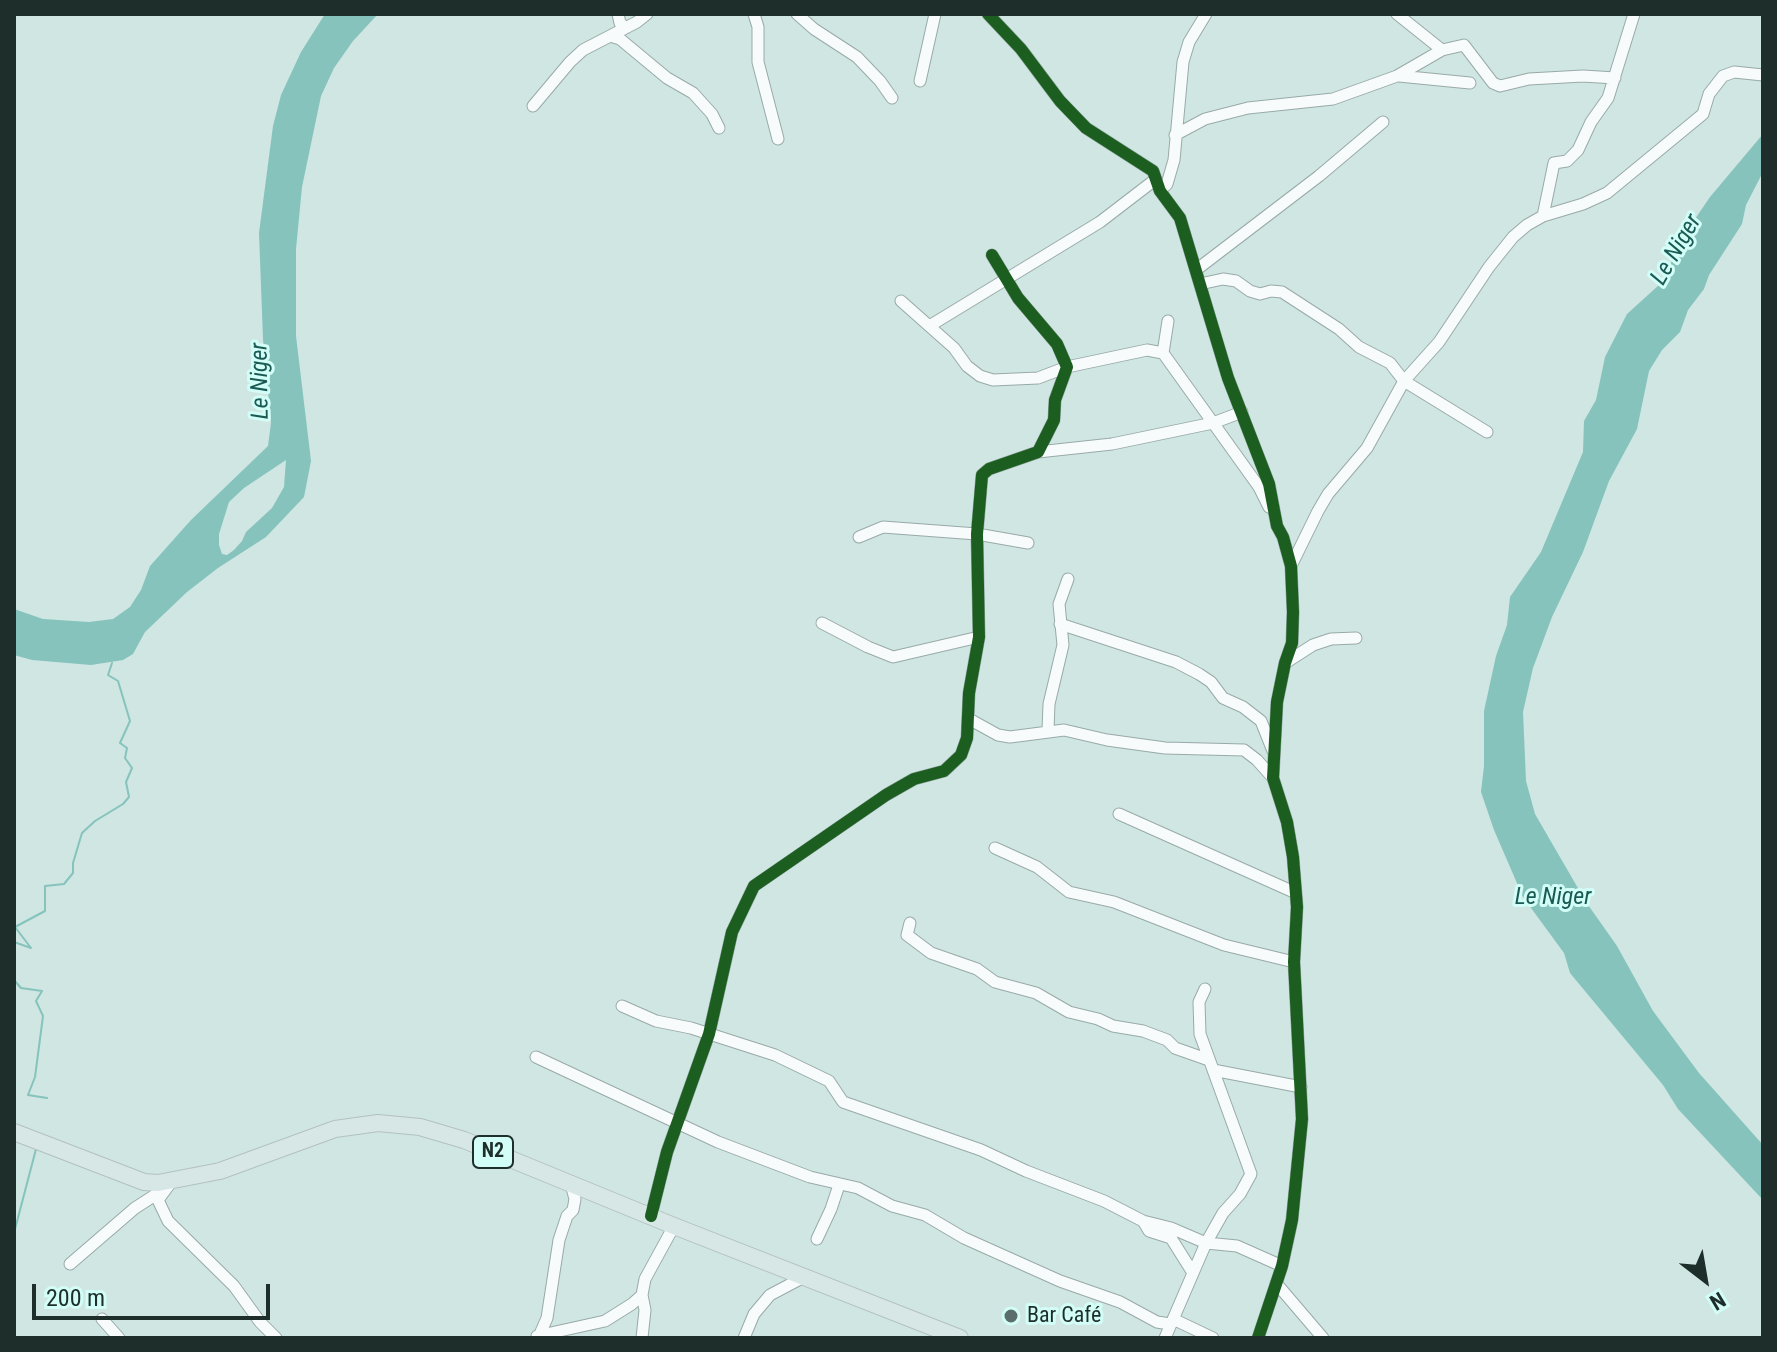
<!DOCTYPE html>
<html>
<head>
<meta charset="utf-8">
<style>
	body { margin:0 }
	#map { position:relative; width:1777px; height:1352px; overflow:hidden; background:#cfe6e3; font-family:"Roboto Condensed",sans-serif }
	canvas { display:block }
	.frame { position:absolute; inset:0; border:16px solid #1d2e2b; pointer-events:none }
	.north { position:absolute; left:1665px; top:1240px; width:80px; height:80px; -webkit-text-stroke:6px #d3fdf7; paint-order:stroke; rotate:149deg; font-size:22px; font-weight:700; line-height:32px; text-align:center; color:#1d2e2b }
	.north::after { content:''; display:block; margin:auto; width:28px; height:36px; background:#1d2e2b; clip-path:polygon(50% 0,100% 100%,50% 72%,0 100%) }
	.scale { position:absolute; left:32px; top:1284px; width:238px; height:36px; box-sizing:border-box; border:4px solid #1d2e2b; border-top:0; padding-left:10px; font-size:24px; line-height:28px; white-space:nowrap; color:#1d2e2b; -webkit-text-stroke:6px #d3fdf7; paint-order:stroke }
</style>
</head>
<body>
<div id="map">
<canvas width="1777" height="1352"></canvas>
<div class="frame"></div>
<div class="north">N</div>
<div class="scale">200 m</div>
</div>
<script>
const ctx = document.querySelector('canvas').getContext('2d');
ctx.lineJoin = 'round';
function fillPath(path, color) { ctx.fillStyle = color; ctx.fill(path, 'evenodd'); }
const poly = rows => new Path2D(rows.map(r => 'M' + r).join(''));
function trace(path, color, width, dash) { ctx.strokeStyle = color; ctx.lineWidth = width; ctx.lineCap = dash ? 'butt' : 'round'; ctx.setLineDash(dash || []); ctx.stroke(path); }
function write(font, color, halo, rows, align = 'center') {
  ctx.font = font + ' "Roboto Condensed",sans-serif'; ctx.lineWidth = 6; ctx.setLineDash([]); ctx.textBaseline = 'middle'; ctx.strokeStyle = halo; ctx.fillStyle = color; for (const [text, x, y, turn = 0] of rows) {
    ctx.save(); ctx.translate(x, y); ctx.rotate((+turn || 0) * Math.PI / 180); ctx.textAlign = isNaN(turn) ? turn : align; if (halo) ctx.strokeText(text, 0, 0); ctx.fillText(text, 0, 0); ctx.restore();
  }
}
fillPath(poly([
	[325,14,378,14,353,41,334,68,321,96,302,187,296,249,296,336,311,461,304,497,266,537,218,568,187,592,145,632,133,654,123,660,91,665,32,660,14,655,14,609,43,619,89,622,113,619,130,607,141,590,150,566,191,520,268,446,271,423,263,339,259,233,273,126,281,95,301,52],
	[286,460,284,487,272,508,246,532,242,541,234,550,227,555,222,554,219,545,219,534,229,502,244,488],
	[1763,134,1763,172,1746,205,1742,224,1709,275,1704,289,1688,310,1680,332,1662,350,1649,371,1637,429,1609,481,1583,552,1552,617,1533,668,1523,712,1526,781,1535,814,1586,902,1617,946,1653,1011,1699,1073,1763,1145,1763,1200,1678,1109,1663,1085,1570,973,1564,953,1523,897,1494,830,1481,792,1484,766,1484,711,1496,656,1507,625,1510,597,1541,552,1583,452,1584,421,1596,400,1605,357,1627,314,1659,285,1693,222,1710,197]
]), '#86c3bc');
trace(poly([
	[14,942,31,948,15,927,45,911,45,886,64,884,73,873,73,863,82,833,95,821,123,804,129,797,126,782,132,768,125,758,127,748,120,743,130,721,118,681,108,675,112,663],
	[14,980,21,988,42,991,36,1001,43,1016,35,1077,28,1095,47,1098],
	[14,1233,36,1149]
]), '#86c3bc', 2);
const minor = poly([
	[618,14,620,23,626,28],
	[754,14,758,27,758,62,778,139],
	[797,14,814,29,857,57,880,81,892,98],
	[988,14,1021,49,1060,101,1086,128,1153,171,1160,191,1180,218,1228,378,1269,484,1277,526,1283,537,1291,566,1293,612,1292,643,1285,663,1277,702,1273,778,1287,822,1293,857,1297,907,1294,962,1302,1119,1292,1220,1282,1266,1258,1338],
	[1397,14,1442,50],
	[610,36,620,39,667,78,693,93,712,114,719,128],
	[1399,76,1470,83],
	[920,81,935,14],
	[533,106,570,62,583,50,637,22,647,14],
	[1175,135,1205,119,1248,108,1333,99,1397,76,1442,50,1464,45,1493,83,1500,86,1529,79,1583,76,1615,78],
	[1160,191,1167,184,1174,160,1183,62,1189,42,1206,14],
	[1543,216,1554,163,1567,161,1578,150,1591,122,1608,98,1634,14],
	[1196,270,1319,176,1383,122],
	[1200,284,1223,279,1236,281,1250,291,1260,294,1271,291,1282,292,1339,329,1359,347,1390,363,1404,381,1487,432],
	[901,301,954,348,967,366,980,376,993,380,1038,378,1067,367,1147,350,1163,353],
	[1168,321,1163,353,1259,487,1269,507],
	[931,325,1100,222,1156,179],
	[1038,452,1112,444,1213,423,1242,412],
	[859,537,883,527,977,534,1028,543],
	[1291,566,1318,511,1328,494,1367,448,1404,381,1439,342,1489,267,1513,237,1527,225,1543,216,1583,204,1607,193,1703,114,1709,94,1723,76,1734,72,1763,75],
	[822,623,868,647,893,657,979,637],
	[1060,624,1176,662,1199,674,1211,682,1223,698,1243,707,1261,721,1273,751],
	[1285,663,1313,645,1331,639,1356,638],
	[969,719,998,735,1010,737,1064,730,1107,740,1165,748,1244,750,1257,760,1273,778],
	[1048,730,1049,704,1063,645,1059,604,1068,579],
	[1119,814,1296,893],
	[995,848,1037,867,1069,892,1114,902,1224,945,1294,962],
	[910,923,907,935,931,953,977,969,995,982,1036,993,1069,1012,1098,1019,1113,1026,1143,1031,1167,1040,1175,1048,1209,1060],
	[622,1006,656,1021,691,1028,775,1055,829,1081,843,1102,981,1150,1026,1171,1104,1201,1143,1221,1171,1228,1206,1243,1237,1246,1282,1266],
	[536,1057,718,1142,810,1177,858,1188,892,1206,925,1215,964,1238,1060,1281,1120,1302,1157,1322,1170,1324],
	[1213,1070,1301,1087],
	[172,1181,158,1200,168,1221,234,1286,260,1322,276,1338],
	[651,1216,667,1152,709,1034,732,932,754,886,886,795,914,779,944,771,961,755,967,738,969,693,979,637,977,534,982,475,989,469,1038,452,1054,420,1055,400,1067,367,1057,344,1018,298,992,255],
	[1143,1221,1149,1231,1171,1238,1193,1273],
	[817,1239,831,1209,839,1185],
	[70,1264,135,1208,163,1190],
	[1276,1283,1323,1338],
	[102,1319,119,1338],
	[1173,1319,1213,1338],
	[540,1334,547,1318,559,1240,567,1216,573,1210,575,1199,571,1184],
	[537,1336,605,1321,632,1304,642,1295],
	[642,1338,645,1310,642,1295,645,1279,674,1226],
	[744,1338,754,1314,770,1295,804,1277],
	[1165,1338,1206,1243,1223,1213,1240,1194,1251,1174,1200,1034,1199,1002,1205,989]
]);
const highway = poly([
	[14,1132,144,1182,158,1183,220,1171,335,1129,378,1123,420,1127,464,1140,674,1226,960,1338]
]);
trace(minor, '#98aaa8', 13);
trace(highway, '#b4c1be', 18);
trace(minor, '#f8fbfb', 11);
trace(highway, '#d6e7e5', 16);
trace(poly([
	[988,14,1021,49,1060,101,1086,128,1153,171,1160,191,1180,218,1228,378,1269,484,1277,526,1283,537,1291,566,1293,612,1292,643,1285,663,1277,702,1273,778,1287,822,1293,857,1297,907,1294,962,1302,1119,1292,1220,1282,1266,1258,1338],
	[651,1216,667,1152,709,1034,732,932,754,886,886,795,914,779,944,771,961,755,967,738,969,693,979,637,977,534,982,475,989,469,1038,452,1054,420,1055,400,1067,367,1057,344,1018,298,992,255]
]), '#1b5e20', 12);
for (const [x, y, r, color] of [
	[1011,1316,8,"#5b6e6b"]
]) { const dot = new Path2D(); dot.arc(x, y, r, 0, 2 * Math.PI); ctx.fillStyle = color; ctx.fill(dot); trace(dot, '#d3fdf7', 3); }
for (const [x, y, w] of [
	[493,1152,40]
]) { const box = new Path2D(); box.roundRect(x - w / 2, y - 16, w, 32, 6); ctx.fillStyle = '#d3fdf7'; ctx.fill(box); trace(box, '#1d2e2b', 2); }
write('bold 20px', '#1d2e2b', null, [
	["N2",493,1152]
]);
write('22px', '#1d2e2b', '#d3fdf7', [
	["Bar Café",1027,1316]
], 'left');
write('italic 24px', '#1a5a54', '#d3fdf7', [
	["Le Niger",1677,250,-60],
	["Le Niger",261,381,-91],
	["Le Niger",1553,898]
]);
</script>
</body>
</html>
